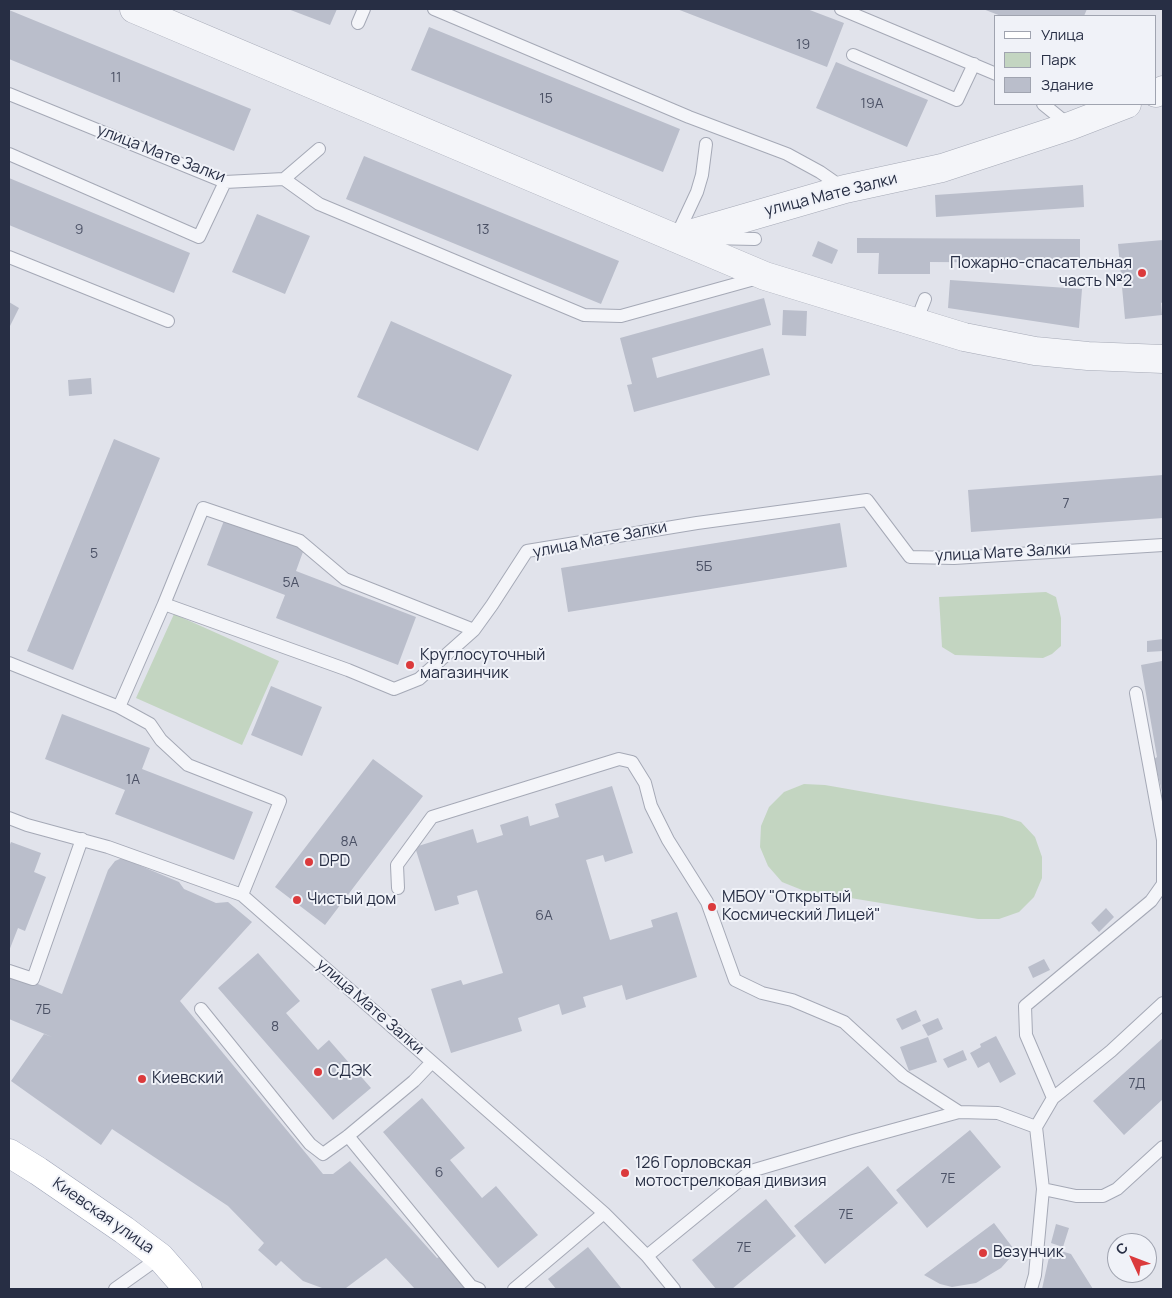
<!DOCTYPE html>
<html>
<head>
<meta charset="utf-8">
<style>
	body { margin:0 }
	#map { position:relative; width:1172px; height:1298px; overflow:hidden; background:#e1e3eb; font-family:Manrope,sans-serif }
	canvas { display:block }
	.frame { position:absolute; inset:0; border:10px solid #272e44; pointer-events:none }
	.legend { position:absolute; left:994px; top:15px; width:162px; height:90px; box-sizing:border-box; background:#f0f2f8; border:1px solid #a0a4b0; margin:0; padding:6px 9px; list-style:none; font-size:15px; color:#272e44 }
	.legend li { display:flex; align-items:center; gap:10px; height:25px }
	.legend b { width:25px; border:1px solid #a0a4b0 }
	.north { position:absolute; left:1107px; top:1233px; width:50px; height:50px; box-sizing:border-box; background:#f0f2f8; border:1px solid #a0a4b0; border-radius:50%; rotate:313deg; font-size:14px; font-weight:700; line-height:20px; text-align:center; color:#272e44 }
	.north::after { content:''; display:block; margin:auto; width:18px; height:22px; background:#db3a3c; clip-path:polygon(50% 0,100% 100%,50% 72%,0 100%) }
</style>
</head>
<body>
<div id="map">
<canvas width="1172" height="1298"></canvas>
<div class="frame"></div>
<ul class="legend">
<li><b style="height:6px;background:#fff"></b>Улица</li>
<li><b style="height:14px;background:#c3d5c1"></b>Парк</li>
<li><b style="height:14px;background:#babecb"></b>Здание</li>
</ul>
<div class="north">С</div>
</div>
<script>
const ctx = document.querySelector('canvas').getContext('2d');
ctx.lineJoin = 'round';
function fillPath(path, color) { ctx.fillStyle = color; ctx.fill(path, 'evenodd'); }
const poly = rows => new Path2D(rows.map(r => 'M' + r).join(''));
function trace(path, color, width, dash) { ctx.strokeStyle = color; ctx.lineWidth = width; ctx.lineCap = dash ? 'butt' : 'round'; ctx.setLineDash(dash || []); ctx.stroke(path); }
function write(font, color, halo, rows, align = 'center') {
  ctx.font = font + ' Manrope,sans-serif'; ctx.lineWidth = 4; ctx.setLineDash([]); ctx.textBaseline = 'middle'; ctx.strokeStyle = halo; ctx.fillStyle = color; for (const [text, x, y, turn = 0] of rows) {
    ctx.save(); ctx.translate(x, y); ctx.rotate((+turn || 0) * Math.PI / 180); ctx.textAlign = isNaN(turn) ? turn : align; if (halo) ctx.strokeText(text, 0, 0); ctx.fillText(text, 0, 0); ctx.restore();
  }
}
fillPath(poly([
	[1046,592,1056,597,1061,618,1061,646,1052,654,1043,658,955,655,942,647,939,597],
	[174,614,279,661,242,745,136,698],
	[804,784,825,785,1002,816,1021,822,1035,837,1042,857,1042,878,1034,897,1019,912,999,919,978,919,802,890,782,882,768,866,760,847,761,826,769,807,784,792]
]), '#c3d5c1');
fillPath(poly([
	[288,9,337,9,330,25],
	[677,9,807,9,844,23,827,67],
	[983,9,1087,9,1084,16,1001,16],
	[9,10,251,109,234,151,9,59],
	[429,27,680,129,663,172,411,70],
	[836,62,928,100,907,147,816,108],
	[364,156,619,261,601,304,346,199],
	[9,178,190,253,174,293,9,225],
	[1083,185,1084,207,936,217,935,195],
	[257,214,310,236,285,294,232,272],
	[857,238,1080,239,1080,263,930,262,930,274,878,274,879,253,857,253],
	[1163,240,1163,302,1161,303,1162,315,1125,319,1118,244],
	[818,241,838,250,832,264,812,256],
	[950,280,1082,289,1079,328,948,308],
	[764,298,771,325,652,358,657,378,763,348,770,375,634,412,627,385,632,384,620,338],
	[9,302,19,308,10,326,9,325],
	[783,310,807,311,806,336,782,335],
	[391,321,512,375,478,451,357,397],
	[91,378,92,394,69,396,68,380],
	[114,439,160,458,73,670,27,651],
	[1163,475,1163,518,971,532,968,490],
	[225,518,304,549,296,571,416,617,398,665,276,618,285,595,207,565],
	[840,523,847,567,568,612,561,568],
	[1163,639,1163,651,1147,652,1147,641],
	[1162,661,1163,669,1163,796,1154,759,1157,757,1141,665],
	[271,686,322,707,302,756,251,735],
	[62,714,150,748,142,769,253,812,234,860,115,814,125,790,45,759],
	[373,759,423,796,325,925,275,887],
	[612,786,633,853,605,862,603,855,586,860,610,940,653,927,651,920,677,912,697,977,626,1000,622,985,583,997,586,1007,562,1015,559,1004,518,1018,522,1031,451,1053,431,989,461,980,463,985,503,973,477,890,457,896,459,904,435,911,415,847,473,829,477,843,503,835,500,825,528,816,530,826,559,817,555,804],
	[11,842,41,853,34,872,46,877,25,931,18,928,9,951,9,847],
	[122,858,179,882,184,889,216,903,228,902,252,922,180,1001,323,1174,333,1174,350,1161,437,1258,439,1257,468,1289,415,1289,386,1258,346,1288,322,1288,303,1281,281,1261,276,1266,258,1250,264,1243,228,1206,112,1129,101,1145,11,1081,44,1034,52,1037,9,1019,9,972,62,994,108,870,115,861],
	[1106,908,1114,917,1099,932,1091,923],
	[258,953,300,1001,286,1013,318,1050,329,1040,371,1088,333,1120,218,988],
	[1044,959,1050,970,1033,978,1028,967],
	[916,1010,921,1021,902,1030,896,1019],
	[938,1018,943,1029,928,1036,922,1025],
	[996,1036,1016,1074,1000,1083,989,1062,978,1068,970,1053,981,1047,980,1044],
	[928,1037,937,1062,909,1071,900,1047],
	[1163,1038,1163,1099,1124,1135,1093,1101],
	[963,1050,967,1060,948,1068,943,1059],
	[422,1098,465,1148,450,1160,482,1198,496,1186,538,1235,498,1268,383,1132],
	[970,1130,1001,1167,927,1228,896,1190],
	[868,1166,898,1203,825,1264,794,1226],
	[766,1199,796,1236,732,1289,716,1289,692,1260],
	[994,1223,1013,1248,1010,1258,1001,1268,976,1283,952,1287,940,1284,924,1275],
	[1056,1224,1069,1228,1063,1247,1051,1243],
	[588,1247,622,1289,556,1289,548,1279],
	[1051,1248,1071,1254,1093,1289,1042,1289]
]), '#babecb');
const service = poly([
	[434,9,689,117,787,154,820,172,843,188],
	[841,9,996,74],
	[358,23,364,9],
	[853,55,957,100,974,64],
	[9,94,225,182,284,179,319,204,584,315,621,316,758,278],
	[1043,104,1070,126],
	[9,154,199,237,225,182],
	[284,179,319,149],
	[676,237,697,192,702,175,706,144],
	[708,238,755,239],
	[9,257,168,321],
	[916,322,925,299],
	[164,604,203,508,300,541,345,579,474,630],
	[9,663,119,707,150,724,161,740,188,765,280,801,242,895],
	[119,707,164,604,348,670,394,689,419,679,474,630,492,605,527,551,697,523,867,500,910,557,954,558,1163,545],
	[9,818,27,825,108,847,242,895,604,1213,647,1256,674,1289],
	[398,888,397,865,432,817,619,759,632,762,645,783,651,806,668,840,707,902,735,980,762,993,792,1000,844,1022,903,1076,959,1112],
	[9,971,33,979,82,839],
	[201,1009,310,1144,323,1154,348,1136,414,1081,432,1062],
	[1053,1098,1026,1035,1025,1006,1151,901,1163,884,1163,840,1136,693],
	[1036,1127,1053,1098,1111,1051,1163,1003],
	[348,1136,471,1286,479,1289],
	[647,1256,751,1171,853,1141,959,1112,998,1113,1036,1127,1043,1189],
	[115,1289,160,1257],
	[514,1289,604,1213],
	[1031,1289,1035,1275,1043,1189,1076,1196,1103,1196,1117,1189,1163,1147]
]);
const tertiary = poly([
	[134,9,765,276,964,337,1035,351,1088,356,1163,359],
	[1156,93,1163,90],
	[676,238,845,189,942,168,1070,126,1127,104]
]);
const primary = poly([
	[9,1153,38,1171,124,1230,160,1257,188,1289]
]);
trace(service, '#a5a9b6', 14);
trace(tertiary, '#a5a9b6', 29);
trace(primary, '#9fa5b8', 29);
trace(service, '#f4f5f9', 12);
trace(tertiary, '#f4f5f9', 28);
trace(primary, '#fff', 28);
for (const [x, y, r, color] of [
	[1142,273,5,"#db3a3c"],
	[410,665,5,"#db3a3c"],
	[309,862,5,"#db3a3c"],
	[297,900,5,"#db3a3c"],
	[712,907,5,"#db3a3c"],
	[318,1072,5,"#db3a3c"],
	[142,1079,5,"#db3a3c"],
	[625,1173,5,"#db3a3c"],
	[983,1253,5,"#db3a3c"]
]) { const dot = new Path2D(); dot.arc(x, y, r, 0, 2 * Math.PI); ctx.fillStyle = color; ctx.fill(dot); trace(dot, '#f0f2f8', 2); }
write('14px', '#4c5266', null, [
	["19",803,45],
	["11",116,78],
	["15",546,99],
	["19А",872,104],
	["9",79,230],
	["13",483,230],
	["7",1066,504],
	["5",94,554],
	["5Б",704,567],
	["5А",291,583],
	["1А",133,780],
	["8А",349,842],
	["6А",544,916],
	["7Б",43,1010],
	["8",275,1027],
	["7Д",1137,1084],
	["6",439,1173],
	["7Е",948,1179],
	["7Е",846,1215],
	["7Е",744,1248]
]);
write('16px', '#272e44', '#f0f2f8', [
	["улица Мате Залки",161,154,21],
	["улица Мате Залки",831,195,-14],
	["улица Мате Залки",600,540,-11],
	["улица Мате Залки",1003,553,-3],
	["улица Мате Залки",370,1007,41],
	["Киевская улица",103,1216,35]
]);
write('16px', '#272e44', '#f0f2f8', [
	["Пожарно-спасательная",1132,264,"right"],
	["часть №2",1132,282,"right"],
	["Круглосуточный",420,656],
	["магазинчик",420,674],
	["DPD",319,862],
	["МБОУ \"Открытый",722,898],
	["Космический Лицей\"",722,916],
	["Чистый дом",307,900],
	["СДЭК",328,1072],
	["Киевский",152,1079],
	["126 Горловская",635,1164],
	["мотострелковая дивизия",635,1182],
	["Везунчик",993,1253]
], 'left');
</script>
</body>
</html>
